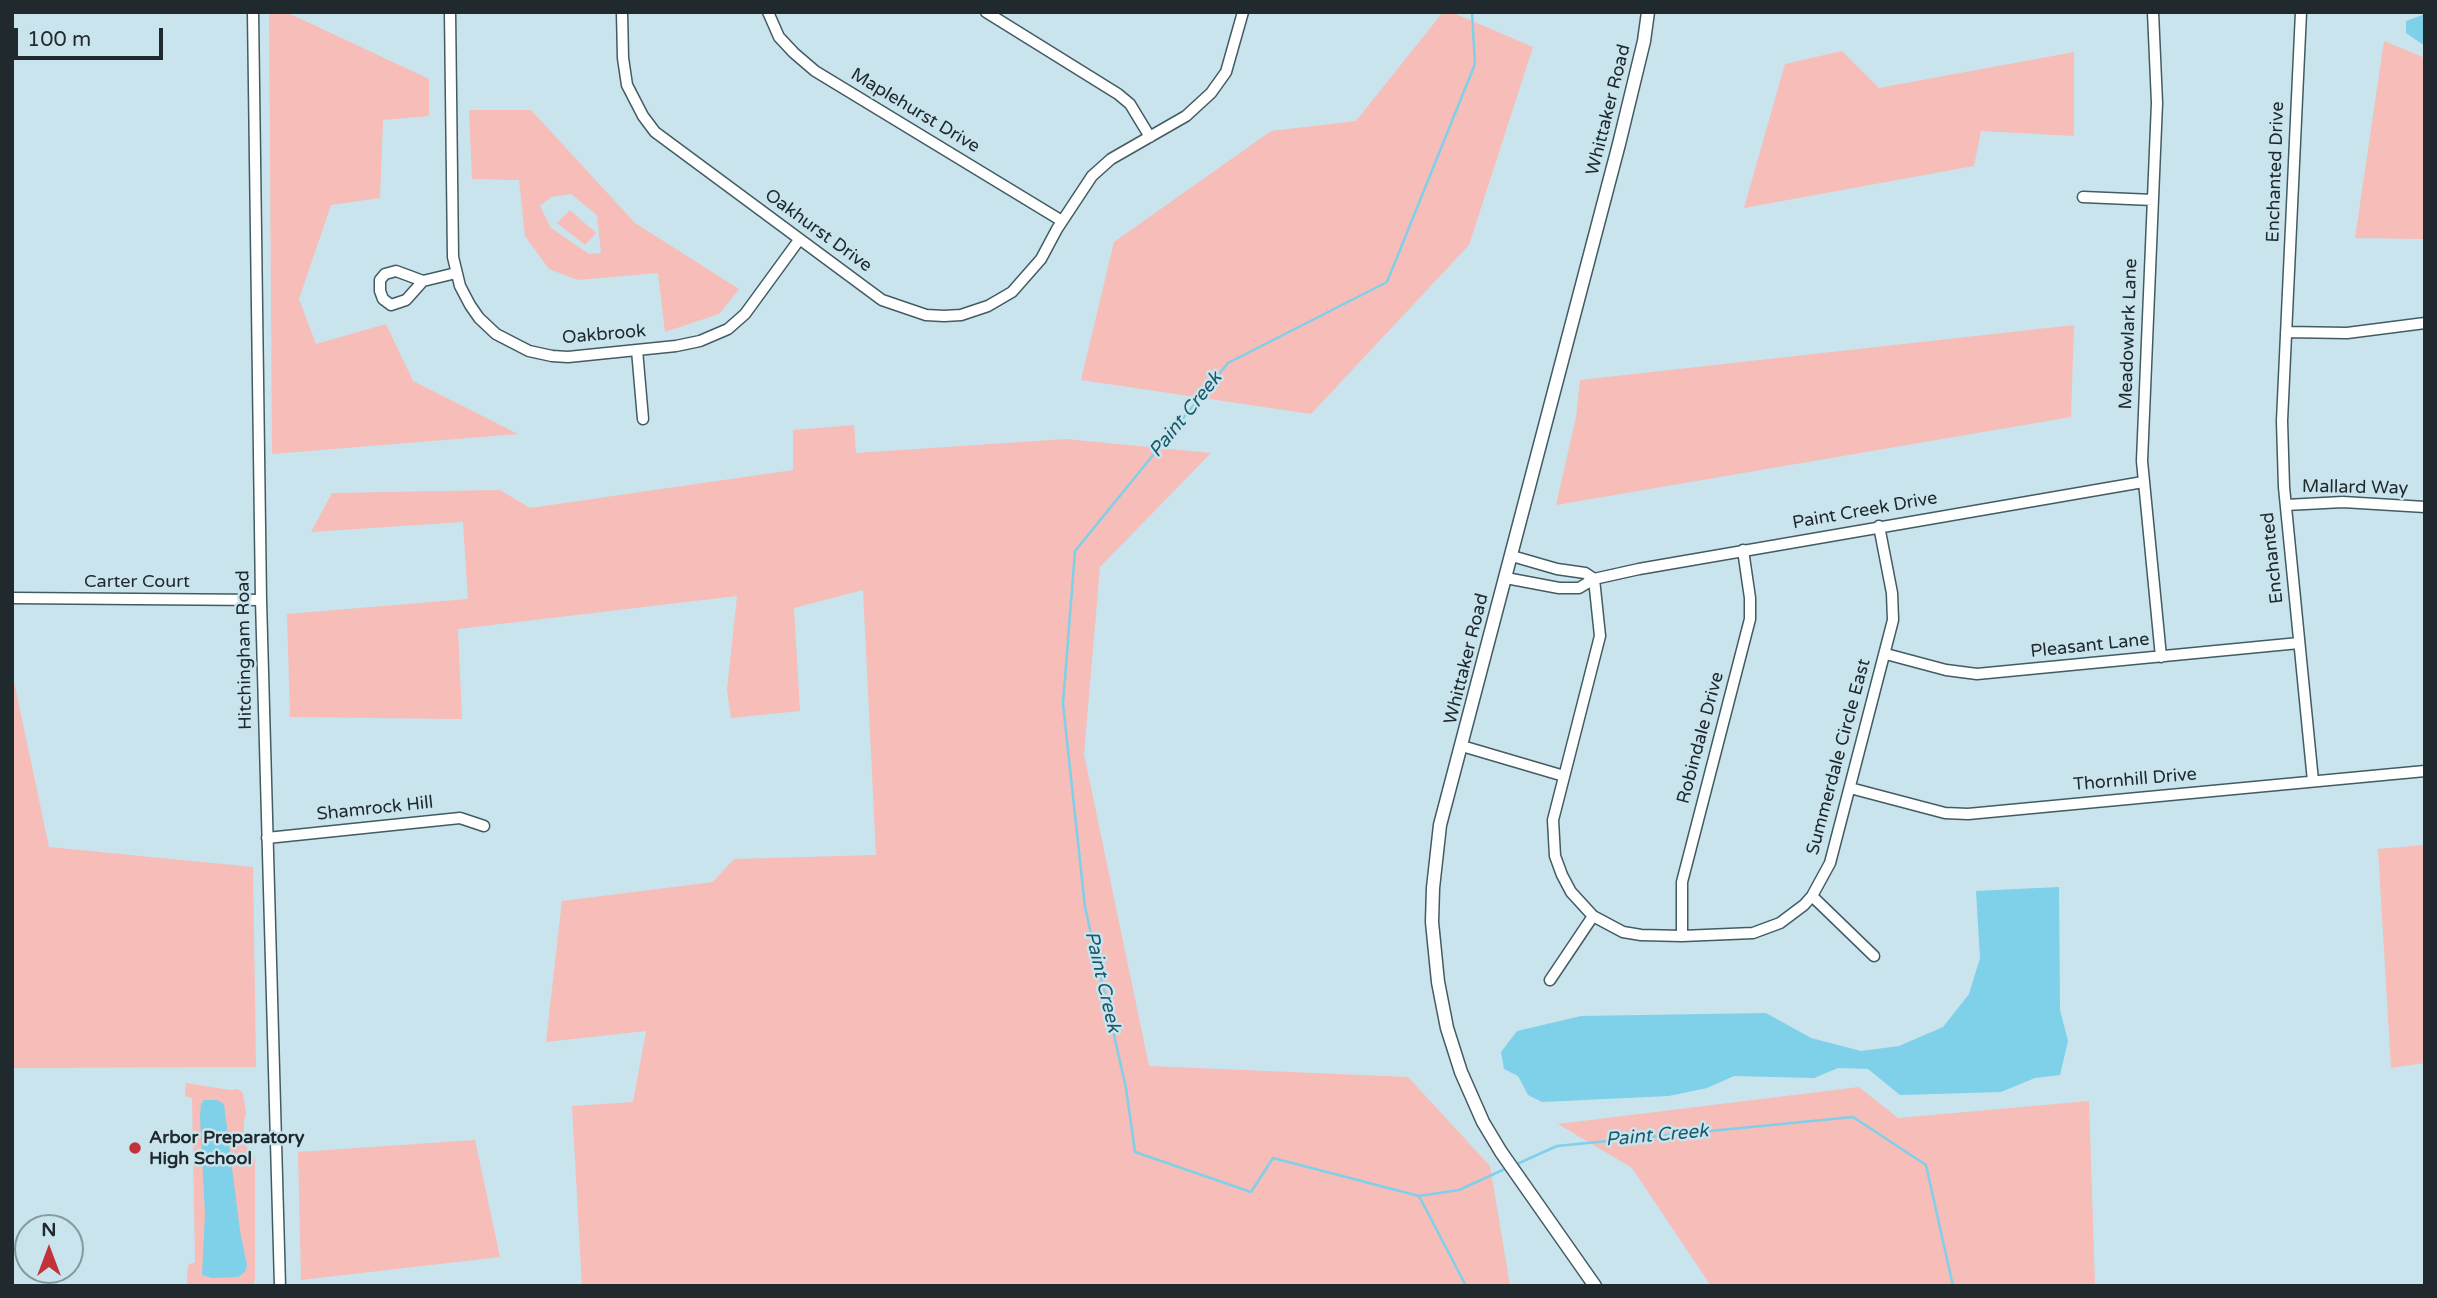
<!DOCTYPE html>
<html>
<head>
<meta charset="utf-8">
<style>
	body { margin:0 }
	#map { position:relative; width:2437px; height:1298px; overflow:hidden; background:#c9e4ed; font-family:"Varela Round",sans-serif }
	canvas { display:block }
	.frame { position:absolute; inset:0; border:14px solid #202a2e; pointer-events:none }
	.north { position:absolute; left:14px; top:1214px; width:70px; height:70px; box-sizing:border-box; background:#c9e4ed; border:2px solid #859aa1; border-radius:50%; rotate:0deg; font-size:19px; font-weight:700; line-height:28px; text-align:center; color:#202a2e }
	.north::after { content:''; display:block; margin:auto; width:24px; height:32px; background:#c1323a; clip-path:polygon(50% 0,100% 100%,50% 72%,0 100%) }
	.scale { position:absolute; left:14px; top:28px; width:149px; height:32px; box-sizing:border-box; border:4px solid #202a2e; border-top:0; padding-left:9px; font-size:21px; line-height:24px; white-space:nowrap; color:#202a2e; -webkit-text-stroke:5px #c9e4ed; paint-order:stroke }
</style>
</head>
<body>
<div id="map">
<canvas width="2437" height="1298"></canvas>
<div class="frame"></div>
<div class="north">N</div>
<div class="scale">100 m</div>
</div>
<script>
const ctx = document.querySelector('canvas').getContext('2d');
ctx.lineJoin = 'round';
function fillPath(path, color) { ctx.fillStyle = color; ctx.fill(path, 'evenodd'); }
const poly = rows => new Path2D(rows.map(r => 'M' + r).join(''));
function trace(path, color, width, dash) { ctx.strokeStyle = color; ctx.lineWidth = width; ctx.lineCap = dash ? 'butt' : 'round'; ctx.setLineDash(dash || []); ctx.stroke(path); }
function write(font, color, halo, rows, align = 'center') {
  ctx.font = font + ' "Varela Round",sans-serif'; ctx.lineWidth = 5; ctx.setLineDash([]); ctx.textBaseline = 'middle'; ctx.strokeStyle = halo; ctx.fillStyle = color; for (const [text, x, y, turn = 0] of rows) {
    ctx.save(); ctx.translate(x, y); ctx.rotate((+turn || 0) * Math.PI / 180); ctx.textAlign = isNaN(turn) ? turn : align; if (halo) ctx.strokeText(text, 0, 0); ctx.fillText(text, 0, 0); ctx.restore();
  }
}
fillPath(poly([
	[269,12,286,12,429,79,429,116,383,120,380,198,331,205,299,299,316,344,386,324,413,381,518,434,272,454],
	[1443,12,1451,12,1533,47,1469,245,1311,414,1081,380,1114,242,1271,131,1356,121],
	[2384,41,2425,58,2425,239,2355,238],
	[1842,51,1879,88,2074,52,2074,136,1981,131,1974,166,1744,208,1785,64],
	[469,110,531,110,635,223,739,289,719,314,665,332,658,273,578,280,549,269,525,236,519,180,472,179],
	[571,194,597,215,601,253,589,254,551,228,540,206,551,197],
	[570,210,596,233,585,245,557,223],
	[2074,325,2071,417,1556,505,1576,417,1580,380],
	[854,425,856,453,1066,439,1211,453,1100,567,1084,754,1149,1066,1408,1077,1490,1166,1510,1286,582,1286,572,1106,633,1102,646,1031,546,1042,562,901,713,882,734,859,876,855,863,590,794,608,800,711,731,718,727,690,737,596,458,629,462,719,290,717,287,614,468,599,463,522,311,532,332,493,500,490,530,508,793,470,793,430],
	[12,672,49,847,253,867,256,1067,12,1068],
	[2425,845,2425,1063,2391,1068,2378,849],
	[186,1083,230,1090,238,1089,243,1093,246,1113,244,1121,244,1143,255,1159,255,1279,253,1286,187,1284,188,1265,195,1262,192,1098,185,1096],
	[1859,1087,1898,1118,2089,1101,2095,1286,1711,1286,1632,1168,1558,1124],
	[475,1140,500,1257,301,1280,298,1152]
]), '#f7bdb9');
fillPath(poly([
	[2425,14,2425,46,2406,33,2406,21],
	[2059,887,2060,1010,2068,1041,2060,1075,2035,1078,2001,1092,1900,1095,1868,1069,1838,1068,1814,1078,1734,1076,1707,1088,1669,1096,1542,1102,1528,1095,1518,1076,1504,1069,1501,1052,1517,1031,1581,1016,1766,1013,1811,1038,1861,1051,1899,1046,1943,1027,1969,994,1980,958,1976,891],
	[204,1100,217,1100,224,1104,240,1231,247,1265,245,1272,238,1277,212,1278,202,1275,205,1214,200,1117,201,1104]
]), '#7fd0e9');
trace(poly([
	[1472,12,1475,64,1387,282,1228,363,1075,551,1063,704,1085,907,1126,1088,1135,1152,1251,1192,1273,1158,1419,1196,1459,1190,1507,1168],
	[1517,1164,1557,1146,1853,1117,1926,1165,1953,1286],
	[1419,1196,1466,1286]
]), '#7fd0e9', 2.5);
const minor = poly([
	[253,12,261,600,280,1286],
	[450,12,453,257,460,286,470,305,479,318,496,334,529,351,552,356,568,357,676,346,700,341,728,329,745,314,799,240],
	[622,12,623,58,627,85,643,116,655,132,882,300,926,315,944,316,961,315,988,306,1012,292,1041,259,1057,229,1092,176,1111,159,1186,116,1211,93,1226,72,1243,12],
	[768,12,779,37,794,53,815,71,1062,221],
	[986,12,1118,94,1130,104,1150,137],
	[2153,12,2157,103,2142,461,2161,657],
	[2301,12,2282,421,2284,487,2313,781],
	[2083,197,2153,200],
	[423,281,406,300,391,305,383,299,380,291,380,280,385,274,396,271,423,281,456,273],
	[2286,332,2347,333,2425,323],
	[637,350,643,419],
	[2286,505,2343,502,2425,507],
	[1512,556,1557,569,1585,573,1594,579],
	[1506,578,1559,588,1579,588,1594,579,1639,569,2143,482],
	[1594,579,1600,636,1553,820,1555,856,1562,875,1571,892,1593,916,1623,932,1641,935,1682,936,1753,933,1780,923,1804,905,1812,896,1830,863,1893,620,1892,593,1879,526],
	[12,598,261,600],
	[1886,654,1946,670,1977,674,2299,643],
	[1462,746,1564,776],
	[1850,788,1945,813,1968,814,2425,771],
	[267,838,460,818,484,826],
	[1812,896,1874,956],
	[1682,936,1682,882,1750,619,1750,598,1743,550],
	[1550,980,1593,916]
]);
const major = poly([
	[1595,1286,1501,1152,1483,1122,1461,1072,1447,1028,1438,982,1432,922,1433,888,1440,825,1619,144,1644,41,1648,12]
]);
trace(minor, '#435b63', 13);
trace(major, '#435b63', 15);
trace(minor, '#fff', 10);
trace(major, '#fff', 12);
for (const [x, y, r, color] of [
	[135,1148,7,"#c1323a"]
]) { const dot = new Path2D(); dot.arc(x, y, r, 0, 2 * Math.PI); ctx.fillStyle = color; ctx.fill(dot); trace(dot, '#c9e4ed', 2.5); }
write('18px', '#202a2e', '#c9e4ed', [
	["Whittaker Road",1609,110,-76],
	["Maplehurst Drive",915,111,31],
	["Enchanted Drive",2276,172,-88],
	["Oakhurst Drive",818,231,36],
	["Meadowlark Lane",2129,334,-88],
	["Oakbrook",604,335,-5],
	["Mallard Way",2355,488,1],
	["Paint Creek Drive",1865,511,-10],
	["Enchanted",2273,558,-96],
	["Carter Court",137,582],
	["Pleasant Lane",2090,646,-6],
	["Hitchingham Road",245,650,-91],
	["Whittaker Road",1467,659,-76],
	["Robindale Drive",1701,738,-75],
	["Summerdale Circle East",1839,757,-75],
	["Thornhill Drive",2135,780,-5],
	["Shamrock Hill",375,809,-6]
]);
write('bold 18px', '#202a2e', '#c9e4ed', [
	["Arbor Preparatory",149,1138],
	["High School",149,1159]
], 'left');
write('italic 19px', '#185a6c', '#c9e4ed', [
	["Paint Creek",1186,415,-51],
	["Paint Creek",1102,982,77],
	["Paint Creek",1657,1136,-5]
]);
</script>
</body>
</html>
